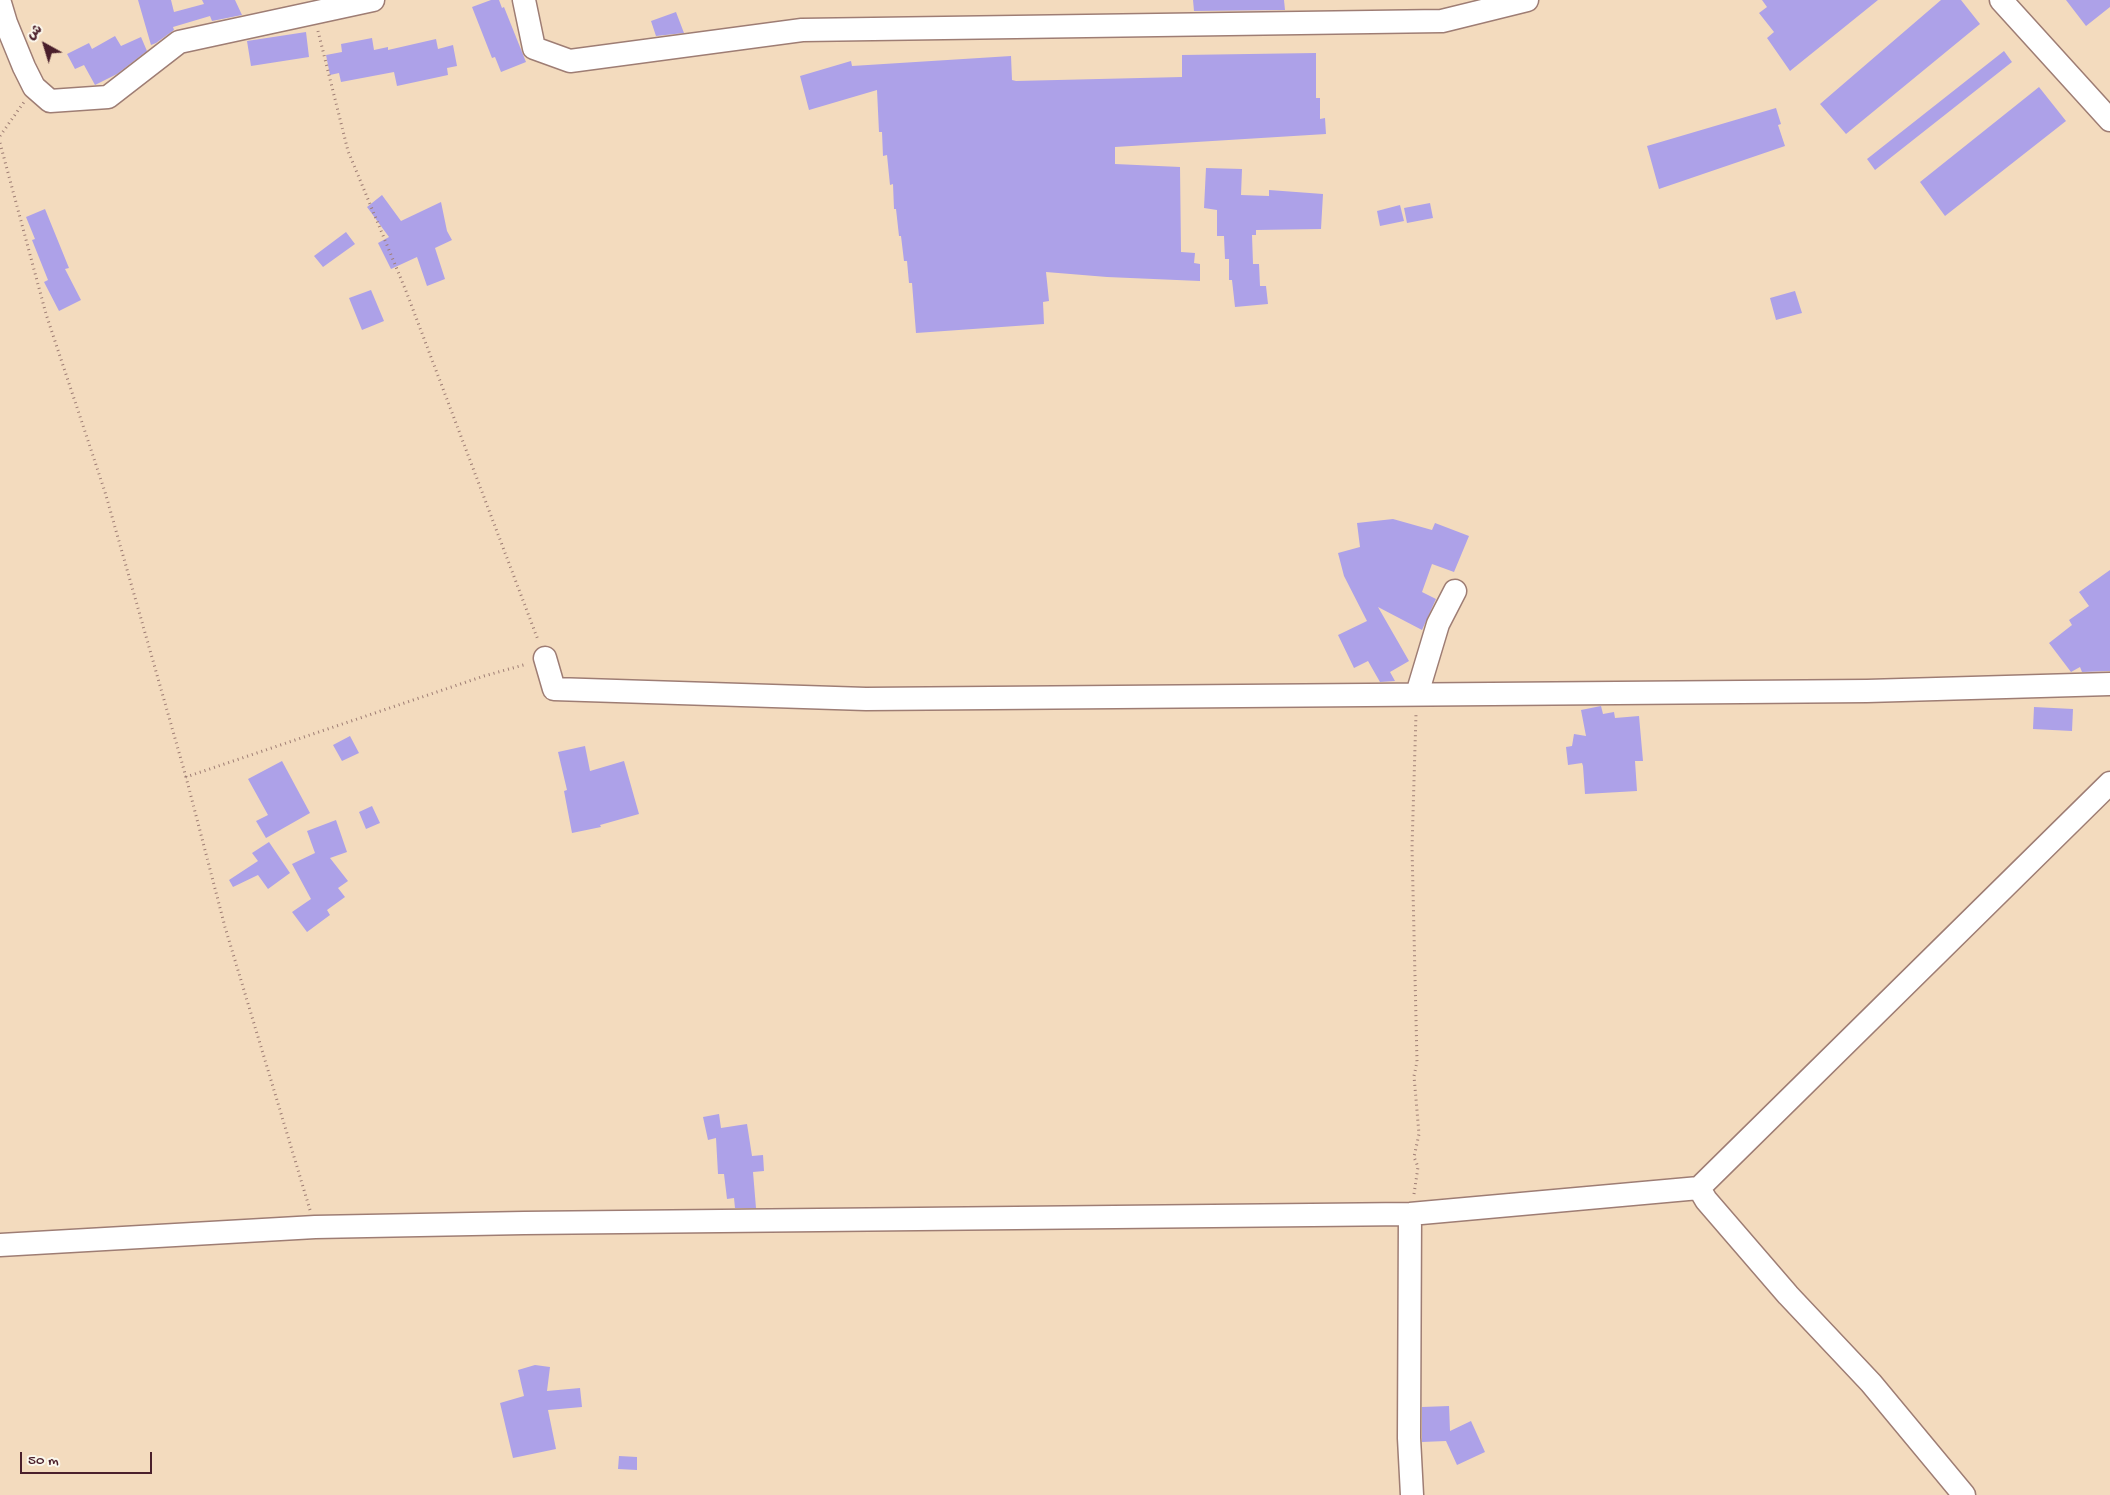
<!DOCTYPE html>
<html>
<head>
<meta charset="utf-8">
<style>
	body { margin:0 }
	#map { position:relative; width:2110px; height:1495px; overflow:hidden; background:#f3dbbe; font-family:"Gochi Hand","Playpen Sans Arabic",sans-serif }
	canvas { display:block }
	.north { position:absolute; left:20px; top:20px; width:50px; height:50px; -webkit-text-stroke:4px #fbf7ec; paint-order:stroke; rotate:321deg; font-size:14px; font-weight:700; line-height:20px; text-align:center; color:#4a1f2b }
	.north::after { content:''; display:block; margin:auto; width:18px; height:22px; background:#4a1f2b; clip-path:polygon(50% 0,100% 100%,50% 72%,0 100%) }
	.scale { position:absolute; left:20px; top:1452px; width:132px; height:22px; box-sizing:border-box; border:2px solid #4a1f2b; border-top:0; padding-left:6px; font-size:15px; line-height:18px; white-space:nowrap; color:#4a1f2b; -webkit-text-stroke:4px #fbf7ec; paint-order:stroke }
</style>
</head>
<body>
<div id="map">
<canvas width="2110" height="1495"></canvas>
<div class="north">ش</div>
<div class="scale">50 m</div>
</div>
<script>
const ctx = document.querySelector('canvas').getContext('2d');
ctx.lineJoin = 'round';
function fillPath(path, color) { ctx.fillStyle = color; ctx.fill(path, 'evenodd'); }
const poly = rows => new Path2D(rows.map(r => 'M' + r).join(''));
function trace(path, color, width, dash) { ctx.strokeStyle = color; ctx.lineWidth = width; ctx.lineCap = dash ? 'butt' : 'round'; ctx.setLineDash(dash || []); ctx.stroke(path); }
fillPath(poly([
	[138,0,171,0,174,12,204,4,202,0,235,0,242,15,212,21,210,16,173,27,174,30,156,43,151,45],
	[491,0,499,0,502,8,504,7,526,62,501,72,495,57,492,58,472,7],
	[1193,0,1284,0,1285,10,1194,11],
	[1762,0,1878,0,1790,71,1767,38,1774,32,1759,13,1767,7],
	[1941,0,1961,0,1980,24,1846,134,1820,104],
	[2066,0,2110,0,2110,7,2086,26],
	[676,12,684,33,656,36,651,21],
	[306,32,309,57,251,66,247,41],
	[115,36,121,46,141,37,147,51,117,74,95,85,84,65,75,69,67,54,89,43,92,49],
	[372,38,374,50,388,47,388,50,436,39,438,49,453,45,457,66,447,68,448,75,397,86,394,72,341,82,339,73,330,75,326,55,342,52,341,44],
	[2004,51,2012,62,1875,170,1867,159],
	[1316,53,1316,98,1320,98,1320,119,1325,118,1326,134,1115,147,1115,164,1180,167,1181,252,1195,253,1194,263,1200,264,1200,281,1107,277,1046,272,1049,301,1043,302,1044,324,916,333,912,283,909,283,907,261,904,261,901,236,899,236,896,209,894,209,893,184,890,185,887,155,883,156,882,132,879,132,877,90,809,110,800,76,851,61,852,66,1011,56,1012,80,1016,81,1182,77,1182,55],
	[2039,87,2066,121,1945,216,1920,182],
	[1776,108,1781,124,1778,125,1785,146,1659,189,1647,146],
	[1206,168,1242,169,1241,195,1269,196,1269,190,1323,194,1321,229,1256,230,1256,235,1252,235,1253,264,1259,264,1260,286,1266,286,1268,304,1235,307,1232,280,1229,280,1229,259,1225,259,1224,236,1217,236,1217,210,1204,208],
	[382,195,401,221,441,202,447,231,452,240,435,248,445,279,427,286,417,257,391,269,378,243,389,237,367,207],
	[1430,203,1433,218,1407,223,1404,208],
	[1400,205,1404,221,1380,226,1377,211],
	[45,209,69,268,65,269,81,300,59,311,44,282,48,280,32,240,35,239,26,217],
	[346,232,355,244,323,267,314,256],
	[371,290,384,321,362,330,349,298],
	[1795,291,1802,313,1776,320,1770,298],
	[1393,519,1432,530,1435,523,1469,536,1454,572,1432,564,1422,592,1436,599,1422,630,1378,607,1409,661,1390,672,1395,681,1380,682,1368,661,1354,668,1338,635,1367,621,1344,576,1338,553,1360,547,1357,523],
	[2110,570,2110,671,2082,672,2080,667,2071,672,2049,643,2072,625,2069,620,2089,606,2079,592],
	[1601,706,1603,714,1614,712,1615,718,1639,716,1643,761,1635,761,1637,791,1585,794,1583,766,1582,763,1568,765,1566,747,1572,746,1574,734,1586,736,1581,710],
	[2034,707,2073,709,2072,731,2033,729],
	[350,736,359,753,342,761,333,745],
	[585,746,590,771,624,761,639,814,600,825,601,827,572,833,564,791,567,790,558,752],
	[282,761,310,813,266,838,256,821,268,815,248,779],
	[372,806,380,823,366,829,359,812],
	[336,820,347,852,330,858,348,881,338,888,345,897,327,910,330,915,307,932,292,912,311,899,292,864,315,853,307,831],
	[269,842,290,873,268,889,258,875,233,887,229,880,258,861,252,853],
	[719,1114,721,1128,747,1124,752,1156,763,1155,764,1171,753,1172,756,1208,735,1208,734,1198,727,1199,724,1174,718,1174,716,1138,708,1140,703,1117],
	[535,1365,550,1367,547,1391,580,1388,582,1407,548,1410,556,1449,513,1458,500,1403,524,1396,518,1370],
	[1449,1406,1450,1431,1471,1421,1485,1452,1457,1465,1446,1441,1422,1442,1422,1407],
	[619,1456,637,1457,637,1470,618,1469]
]), '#ada1e8');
const minor = poly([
	[524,0,534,48,570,61,802,30,1442,21,1527,0],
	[2001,0,2110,120],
	[0,3,6,23,24,67,34,87,50,101,108,97,179,42,373,0],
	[545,658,554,689,866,699,1867,691,2110,684],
	[1417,694,1438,624,1455,591],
	[1699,1188,1706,1200,1788,1295,1871,1383,1964,1495],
	[1410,1214,1409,1438,1412,1495],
	[0,1245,315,1227,524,1223,1410,1214,1699,1188,2110,783]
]);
trace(minor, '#9e7d74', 25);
trace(poly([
	[318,31,348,151,406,291,538,640],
	[0,136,24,102],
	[0,143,46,314,105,492,186,777],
	[1414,1194,1418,1167,1414,1157,1419,1134,1414,1076,1417,1062,1412,847,1416,714],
	[310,1210,225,927,186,777,484,676,527,664]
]), '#9e7d74', 3, [1, 4]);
trace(minor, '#fff', 22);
</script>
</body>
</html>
